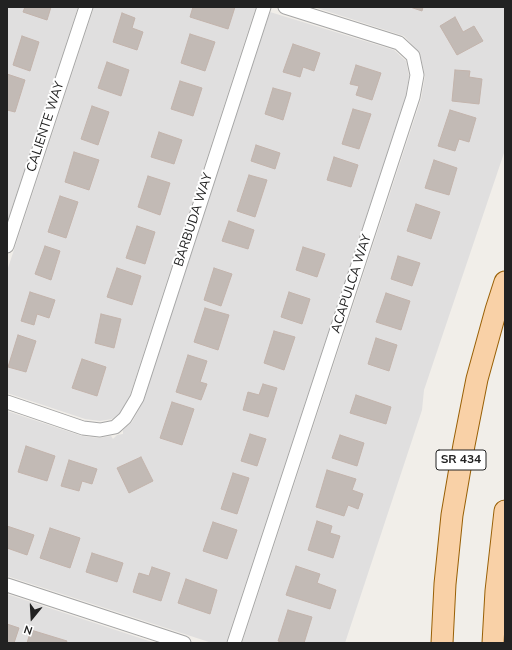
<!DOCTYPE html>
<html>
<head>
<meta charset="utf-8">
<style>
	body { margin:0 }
	#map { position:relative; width:512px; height:650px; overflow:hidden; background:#f1eee9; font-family:"Nunito Sans",sans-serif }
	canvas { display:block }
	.frame { position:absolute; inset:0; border:8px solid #222; pointer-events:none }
	.north { position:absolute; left:12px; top:598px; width:40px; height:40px; -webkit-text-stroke:3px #fff; paint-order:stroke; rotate:198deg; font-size:11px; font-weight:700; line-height:16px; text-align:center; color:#222 }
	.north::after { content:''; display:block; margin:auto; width:14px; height:18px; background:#222; clip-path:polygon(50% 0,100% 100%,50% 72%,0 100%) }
</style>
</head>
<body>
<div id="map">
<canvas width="512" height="650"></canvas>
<div class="frame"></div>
<div class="north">N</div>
</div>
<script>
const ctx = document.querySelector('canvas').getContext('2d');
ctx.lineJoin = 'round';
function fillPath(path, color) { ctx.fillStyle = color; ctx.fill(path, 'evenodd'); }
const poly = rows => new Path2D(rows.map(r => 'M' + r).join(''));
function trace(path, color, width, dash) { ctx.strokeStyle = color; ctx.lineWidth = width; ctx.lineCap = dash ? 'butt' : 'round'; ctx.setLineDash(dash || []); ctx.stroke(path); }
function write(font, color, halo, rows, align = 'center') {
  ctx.font = font + ' "Nunito Sans",sans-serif'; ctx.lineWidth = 4; ctx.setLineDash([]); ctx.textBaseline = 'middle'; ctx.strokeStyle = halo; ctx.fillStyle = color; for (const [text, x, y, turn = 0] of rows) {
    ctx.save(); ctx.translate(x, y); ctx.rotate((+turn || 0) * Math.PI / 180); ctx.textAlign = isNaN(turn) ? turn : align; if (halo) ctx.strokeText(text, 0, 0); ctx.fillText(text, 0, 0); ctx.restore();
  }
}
fillPath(poly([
	[7,7,78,7,7,222],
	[94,7,256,7,130,395,120,413,112,419,100,421,85,419,7,393,7,271],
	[314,7,505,7,505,150,424,390,422,410,345,643,242,643,421,99,425,76,420,53,404,36],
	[270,12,394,50,406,61,409,76,406,95,226,643,212,643,7,576,7,411,82,436,99,438,111,436,113,439,117,435,123,434,123,430,132,422,143,402],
	[7,594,155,643,7,643]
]), '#e0dfdf');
const building = poly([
	[25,7,51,7,47,20,23,12,25,7],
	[193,7,235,7,228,29,190,17,193,7],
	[410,7,423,7,422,11,410,7],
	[122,13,135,18,132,28,143,32,137,50,113,42,122,13],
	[455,17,463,32,474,26,483,41,457,55,440,26,455,17],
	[190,34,215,42,205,71,181,63,190,34],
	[22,36,39,42,30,71,13,65,22,36],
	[293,44,320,53,314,71,303,67,300,77,283,72,293,44],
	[107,62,129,70,121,96,98,88,107,62],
	[356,65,381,73,372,100,356,95,359,86,350,84,356,65],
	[455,70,470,71,469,77,482,79,479,104,452,101,455,70],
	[7,74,25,80,15,112,7,110,7,74],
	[180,81,202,88,193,116,171,109,180,81],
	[273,88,291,93,283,120,265,114,273,88],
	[92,106,109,112,98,145,81,139,92,106],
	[353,109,371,114,359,149,342,144,353,109],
	[450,110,476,118,469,142,459,139,455,151,438,146,450,110],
	[159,132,182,140,174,164,151,157,159,132],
	[256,145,280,153,275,169,251,161,256,145],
	[74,152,99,160,89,190,65,182,74,152],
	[334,157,358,165,351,187,327,180,334,157],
	[434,160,457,168,449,195,425,188,434,160],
	[249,175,267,180,255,217,237,211,249,175],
	[148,176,170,183,160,215,138,207,148,176],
	[60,196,78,202,66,238,48,232,60,196],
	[416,204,440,212,431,239,407,231,416,204],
	[229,221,254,230,248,249,222,241,229,221],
	[137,226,155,232,145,264,126,258,137,226],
	[45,246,60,251,51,280,35,274,45,246],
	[303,247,325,254,317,277,296,270,303,247],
	[398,256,420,263,412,286,391,279,398,256],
	[117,268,141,276,132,305,107,297,117,268],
	[214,268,232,274,221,306,204,300,214,268],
	[30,292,55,300,49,318,37,314,34,325,21,321,30,292],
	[289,292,310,299,302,324,281,317,289,292],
	[386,293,410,301,401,330,376,322,386,293],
	[205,308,229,315,218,350,194,342,205,308],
	[101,314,121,319,114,348,95,343,101,314],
	[274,331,295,337,284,370,264,363,274,331],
	[18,335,36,341,26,372,8,367,18,335],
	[376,338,397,345,389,371,368,364,376,338],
	[188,355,207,361,200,382,207,384,201,400,176,392,188,355],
	[82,359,106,367,97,396,72,388,82,359],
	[263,384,277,388,268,417,243,410,248,392,259,395,263,384],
	[356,395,391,407,386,424,350,413,356,395],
	[172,402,194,409,182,445,160,438,172,402],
	[250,434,266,439,257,466,241,461,250,434],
	[340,435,364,443,357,466,332,458,340,435],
	[26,446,55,456,47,481,18,472,26,446],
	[141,457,153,481,129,493,117,468,141,457],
	[69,460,97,469,92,484,82,481,79,491,61,486,69,460],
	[327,470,356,479,352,490,363,494,358,509,348,505,344,516,316,507,327,470],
	[233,473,249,478,237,514,221,509,233,473],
	[317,521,332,526,330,533,340,536,333,558,308,550,317,521],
	[213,522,237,530,227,559,203,551,213,522],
	[7,526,34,535,27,555,7,548,7,526],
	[50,528,80,538,70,568,40,558,50,528],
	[92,553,123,563,117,582,86,572,92,553],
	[296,566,320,574,317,583,336,590,330,609,286,595,296,566],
	[152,567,170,573,161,601,133,592,139,573,149,576,152,567],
	[186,579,217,590,210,614,178,603,186,579],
	[288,610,312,617,304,643,285,643,278,641,288,610],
	[7,624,19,628,14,643,7,643,7,624],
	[31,630,67,641,66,643,27,643,31,630]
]);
fillPath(building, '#c2bab5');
trace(building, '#c3b4ac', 1);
const street = poly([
	[7,246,86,7],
	[7,402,83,428,100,430,115,427,125,418,137,398,264,7],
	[7,585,184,643],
	[234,643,413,97,417,75,413,56,399,43,285,7]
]);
const primary = poly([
	[442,643,445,584,452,515,464,445,477,379,496,310,505,282],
	[493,643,496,591,505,511]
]);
trace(street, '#a6a6a6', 15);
trace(primary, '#996006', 23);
trace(street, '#fff', 13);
trace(primary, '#f9d1a7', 21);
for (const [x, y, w] of [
	[461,460,50]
]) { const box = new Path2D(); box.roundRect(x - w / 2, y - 10, w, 20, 3); ctx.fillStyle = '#fff'; ctx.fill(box); trace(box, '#222', 1); }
write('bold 12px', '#222', null, [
	["SR 434",461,460]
]);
write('13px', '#222', '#fff', [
	["CALIENTE WAY",46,127,-72],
	["BARBUDA WAY",194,220,-72],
	["ACAPULCA WAY",352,284,-72]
]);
</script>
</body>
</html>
